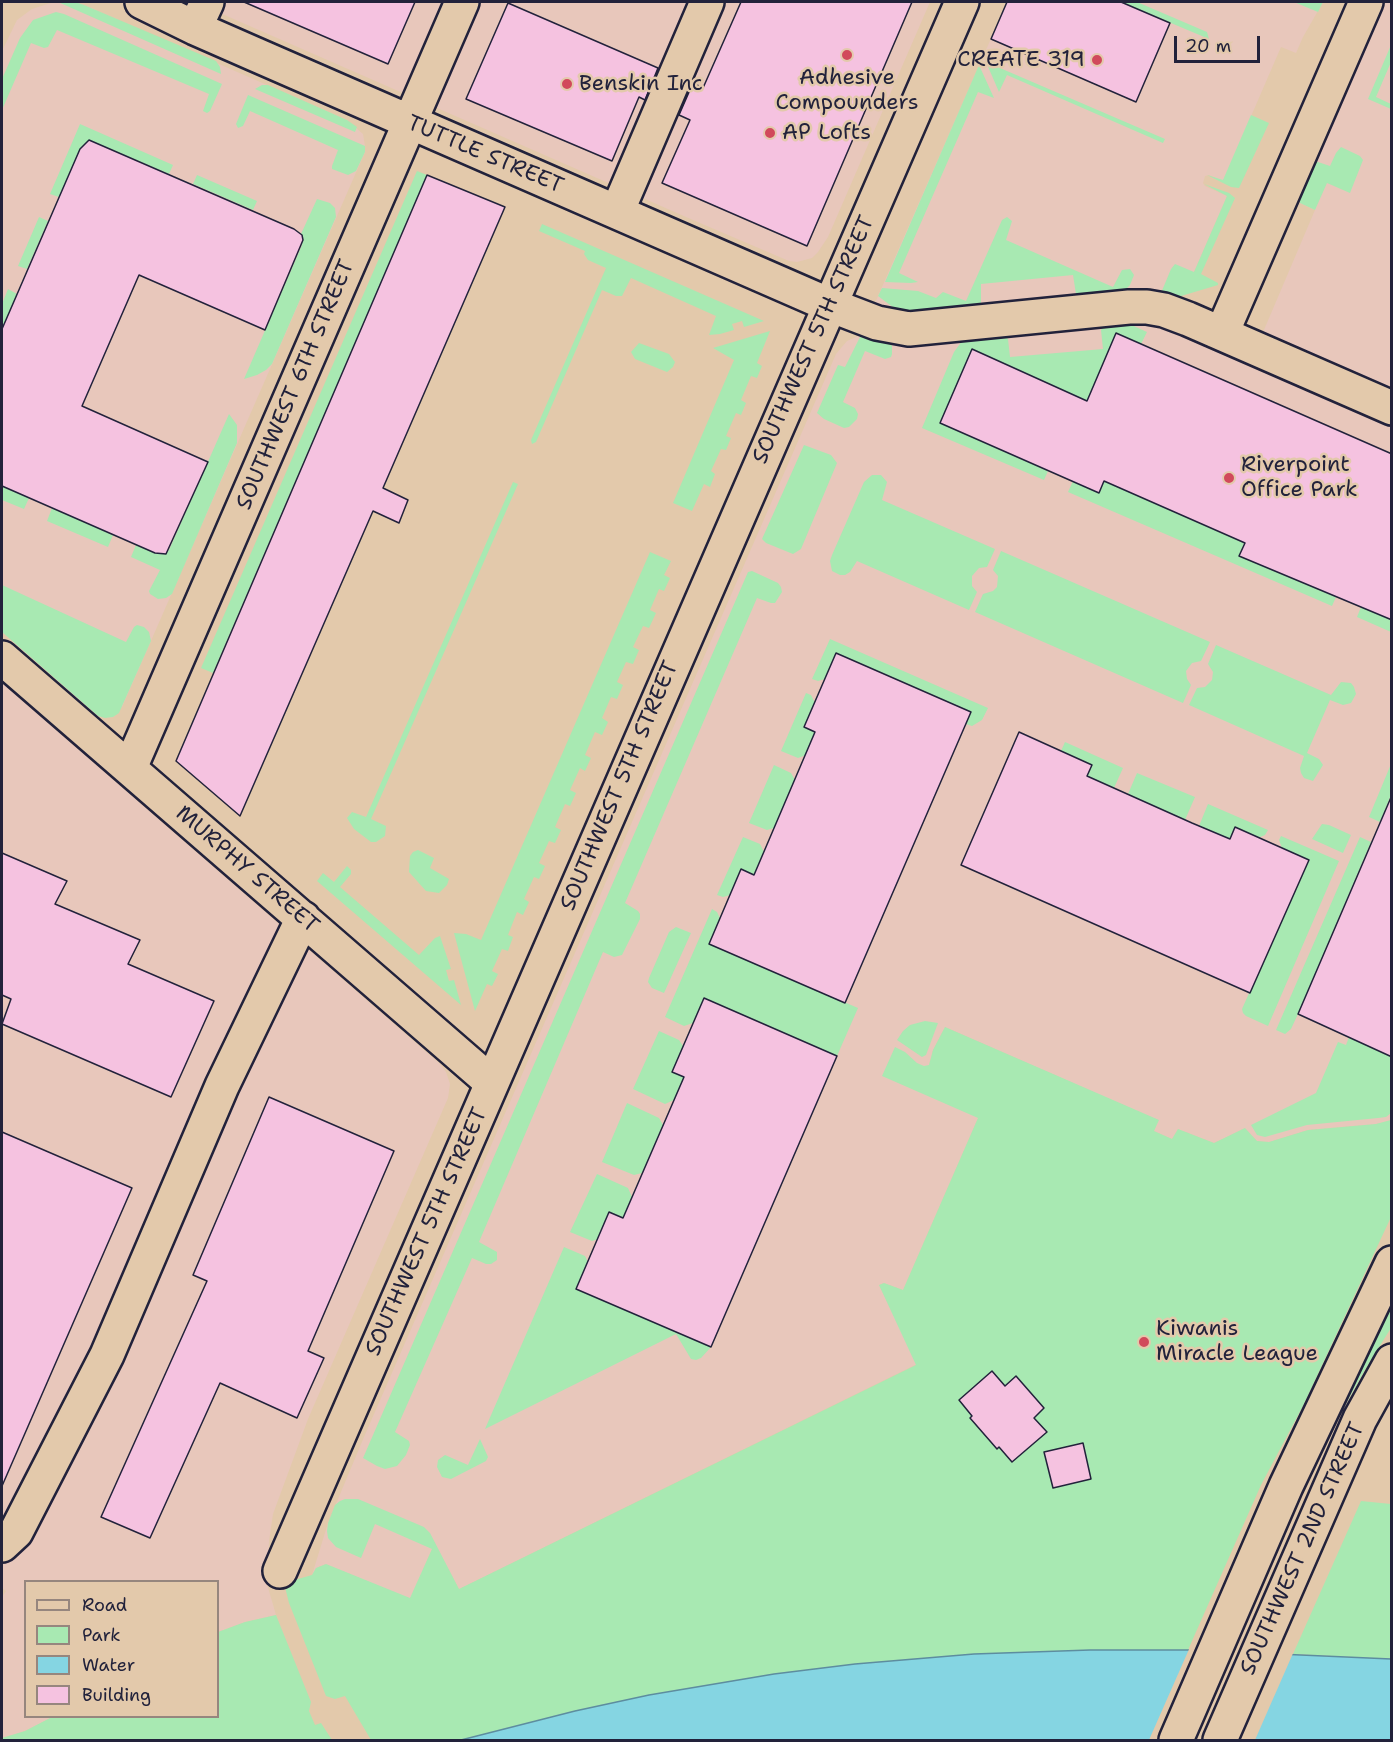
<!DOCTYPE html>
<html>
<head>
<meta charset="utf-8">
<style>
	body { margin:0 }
	#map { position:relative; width:1393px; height:1742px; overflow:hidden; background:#e3c9ab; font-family:"Shantell Sans",sans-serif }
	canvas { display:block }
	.frame { position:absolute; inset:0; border:3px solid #22223b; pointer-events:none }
	.legend { position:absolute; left:24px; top:1580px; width:195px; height:138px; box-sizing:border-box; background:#e3c9ab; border:2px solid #96867e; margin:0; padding:8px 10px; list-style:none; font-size:18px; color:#22223b }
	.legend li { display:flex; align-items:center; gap:12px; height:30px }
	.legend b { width:30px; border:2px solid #96867e }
	.scale { position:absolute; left:1174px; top:36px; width:86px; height:27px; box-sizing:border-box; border:3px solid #22223b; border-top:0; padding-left:8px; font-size:18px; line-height:21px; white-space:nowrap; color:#22223b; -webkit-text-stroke:4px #e3c9ab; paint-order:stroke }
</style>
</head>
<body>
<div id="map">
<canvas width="1393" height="1742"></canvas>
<div class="frame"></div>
<ul class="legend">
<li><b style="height:8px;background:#e3c9ab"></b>Road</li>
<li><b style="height:16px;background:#a8e9b2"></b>Park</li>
<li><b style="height:16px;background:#85d5e2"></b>Water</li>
<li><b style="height:16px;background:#f5c2e0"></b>Building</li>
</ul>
<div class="scale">20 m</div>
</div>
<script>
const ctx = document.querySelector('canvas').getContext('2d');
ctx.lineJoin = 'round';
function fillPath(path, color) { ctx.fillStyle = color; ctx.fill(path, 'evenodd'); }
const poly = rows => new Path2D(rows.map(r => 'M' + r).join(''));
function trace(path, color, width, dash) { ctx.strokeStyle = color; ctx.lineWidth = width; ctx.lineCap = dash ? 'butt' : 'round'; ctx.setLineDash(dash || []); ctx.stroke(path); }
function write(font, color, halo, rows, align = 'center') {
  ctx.font = font + ' "Shantell Sans",sans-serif'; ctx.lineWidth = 5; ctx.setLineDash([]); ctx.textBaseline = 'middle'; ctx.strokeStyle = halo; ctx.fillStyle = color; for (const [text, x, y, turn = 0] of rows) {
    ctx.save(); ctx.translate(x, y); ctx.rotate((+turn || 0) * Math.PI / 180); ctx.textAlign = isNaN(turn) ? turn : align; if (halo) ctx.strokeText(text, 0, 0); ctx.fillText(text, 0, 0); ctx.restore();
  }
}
fillPath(poly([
	[54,2,75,2,84,5,347,120,363,134,365,146,365,152,122,707,113,717,105,718,98,716,91,710,2,632,2,51,17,20,32,9],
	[225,2,930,2,828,237,818,252,812,258,797,262,789,261,693,220,220,13],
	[1007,2,1323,2,1303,37,1296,53,1281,47,1223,181,1209,175,1205,176,1203,183,1205,186,1227,196,1194,272,1166,299,1261,337,1315,210,1300,203,1298,200,1312,160,1386,2,1391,2,1391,1120,1376,1124,1308,1130,1269,1142,1257,1141,1245,1128,1214,1143,1178,1129,1172,1139,1154,1131,1158,1120,945,1027,933,1050,929,1065,978,1118,903,1290,884,1283,879,1285,917,1364,459,1589,437,1548,432,1549,410,1599,326,1564,316,1568,312,1575,328,1523,364,1437,836,354,847,341,861,335],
	[2,683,440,1064,446,1072,450,1084,448,1098,308,1419,273,1514,269,1541,267,1584,276,1615,245,1622,218,1632,218,1582,26,1582,26,1716,52,1717,25,1731,2,1738,2,1597,6,1591,2,1588]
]), '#e8c7bb');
fillPath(poly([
	[58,2,75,2,84,5,216,61,220,67,221,74],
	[1121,2,1137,2,1207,32,1209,39],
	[1294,2,1323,2,1318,12],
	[56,12,64,14,222,84,210,111,207,113,203,111,209,94,57,30,48,47,44,48,31,43,2,110,2,79,20,38,33,20],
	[1391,45,1391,62,1376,97,1391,104,1391,109,1368,99],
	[986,62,1165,139,1163,143,1007,75,999,92],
	[979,65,994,98,978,92,899,273,918,282,911,283,885,282],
	[262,85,268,85,347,120,357,127,355,132,255,89],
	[248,95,365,146,365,152,356,171,348,175,332,169,332,166,338,150,250,111,243,126,238,128,236,124],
	[1251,115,1269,123,1239,188,1231,187,1207,175,1223,180],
	[80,124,173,165,169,174,91,141,87,142,80,149,59,197,50,194],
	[1341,147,1360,156,1363,160,1350,193,1327,183,1315,210,1300,203,1297,194,1312,160,1330,166,1336,153],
	[417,171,427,175,213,673,201,668],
	[197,175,257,201,253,210,193,184],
	[1204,184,1229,193,1235,198,1201,274,1218,283,1218,285,1171,299,1161,293,1171,269,1175,264,1194,272,1227,196],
	[317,199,330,203,335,208,336,217,272,364,266,370,257,375,244,379,302,245,301,234],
	[39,217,48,221,27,269,18,266],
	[1007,217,1012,221,1006,240,1113,287,1122,270,1130,269,1134,275,1130,285,1123,292,1078,296,1076,294,1073,275,981,284,981,305,980,306,915,313,905,312,894,308,878,296,882,288,918,291,936,298,943,292,966,301,1002,220],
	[542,224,764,321,744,327,742,321,732,324,734,330,720,334,709,335,716,316,631,278,622,296,616,296,602,290,536,442,532,444,531,440,606,268,588,260,584,254,585,251,539,231],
	[8,289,17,294,2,329,2,304],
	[1127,323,1147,332,1141,344,1116,334,1087,401,972,349,940,423,1048,471,1044,480,922,428,954,352,962,341,1005,336,1008,339,1010,357,1103,349,1101,330,1103,327],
	[770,331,757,363,762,366,757,378,751,376,741,400,746,403,741,415,736,413,726,436,731,438,726,450,721,449,711,471,715,474,710,487,704,484,692,511,673,503,734,360,713,348],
	[869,334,884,338,889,342,892,346,892,354,891,357,885,359,865,351,843,402,855,408,858,414,857,419,849,427,844,428,824,419,817,413,838,365,845,367,861,335],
	[639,343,669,354,675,362,673,367,667,372,635,359,631,352],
	[229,414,237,425,237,443,172,594,166,598,158,599,150,594,149,591,160,570,131,557,136,545,155,553,165,553,169,550],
	[804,445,831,455,837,463,801,549,793,554,766,543,762,539],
	[872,475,881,475,887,482,882,500,995,549,987,567,979,568,972,576,972,586,977,592,969,610,857,561,850,572,845,575,840,575,832,571,830,561,832,555,864,482],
	[1073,481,1104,481,1244,543,1239,556,1336,597,1332,606,1068,492],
	[513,482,518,484,371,819,386,826,385,836,376,842,371,842,354,829,347,818,352,812,366,817],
	[2,486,29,498,24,509,2,500],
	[52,508,113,535,108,547,47,521],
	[1001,551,1210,642,1201,661,1192,663,1186,671,1187,679,1191,685,1183,703,975,612,983,594,993,591,997,587,998,576,993,570],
	[650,552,671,561,664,575,670,578,664,591,659,589,650,610,656,613,649,628,643,626,633,647,639,650,633,664,626,662,617,682,623,685,617,699,611,697,602,718,608,722,602,735,595,732,585,755,591,758,585,771,580,768,570,790,576,793,570,806,565,804,555,827,561,830,555,843,549,841,539,863,545,866,539,879,534,877,524,899,529,902,523,915,517,912,508,935,513,937,508,951,502,949,492,971,498,974,492,986,487,984,475,1011,454,933,466,934,481,940],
	[752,571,778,583,781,587,782,592,775,603,771,603,757,598,625,903,638,911,640,914,640,919,622,955,614,957,603,952,479,1242,497,1252,497,1260,491,1264,486,1264,472,1258,395,1432,409,1441,410,1445,406,1455,397,1466,385,1469,377,1466,363,1458,748,572],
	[2,585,126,642,134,627,137,625,144,627,149,632,151,641,119,713,113,717,105,718,98,716,2,632],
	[1361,607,1391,620,1391,632,1357,617],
	[830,639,988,708,982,720,972,726,966,724,971,712,825,679,818,681,812,679],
	[1216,645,1331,695,1341,682,1351,683,1354,687,1356,694,1351,703,1343,705,1330,700,1307,753,1319,759,1323,765,1313,781,1304,778,1301,773,1300,768,1304,756,1189,705,1197,688,1205,687,1212,680,1213,672,1208,664],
	[806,693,811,695,815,703,805,727,815,732,806,755,798,758,781,751],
	[1065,742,1123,768,1114,788,1087,776,1092,765,1061,751],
	[1391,764,1391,795,1380,822,1369,817],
	[774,765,791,773,795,780,774,828,767,830,749,823],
	[1137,773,1195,797,1185,820,1128,794],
	[1208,804,1268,830,1265,835,1258,838,1235,827,1230,839,1199,826],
	[1322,824,1329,825,1351,835,1343,853,1312,839],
	[1281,836,1339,861,1268,1026,1246,1016,1243,1013,1242,1009,1308,860,1282,848,1279,840],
	[743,837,760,844,764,852,754,875,741,869,730,895,723,897,717,895],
	[1360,837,1371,842,1298,1014,1291,1029,1285,1034,1276,1030],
	[418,850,434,858,430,868,449,879,447,885,439,893,426,891,409,872,410,856,413,852],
	[347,866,351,870,351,874,340,887,419,955,435,938,440,936,451,969,446,970,449,981,454,980,461,1005,317,881,323,873,334,882],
	[712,909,717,912,720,918,709,944,858,1008,837,1056,704,998,693,1023,684,1026,665,1017],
	[676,927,691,933,664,993,652,988,648,982,649,978,669,932],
	[925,1021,938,1023,926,1055,922,1057,897,1040,903,1031,910,1025],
	[945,1027,1159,1120,1154,1131,1172,1139,1178,1129,1214,1143,1245,1128,1257,1141,1269,1142,1308,1130,1376,1124,1391,1120,1391,1217,1304,1404,1261,1485,1188,1650,1090,1650,974,1654,855,1664,774,1674,649,1695,575,1711,461,1740,371,1740,345,1696,335,1699,326,1696,289,1603,284,1583,312,1575,316,1568,326,1564,410,1598,432,1549,375,1524,361,1558,336,1547,328,1538,327,1531,328,1523,335,1505,340,1501,345,1499,358,1499,424,1527,430,1533,459,1589,916,1365,879,1285,884,1283,903,1290,978,1118,882,1076,895,1047,905,1052,917,1063,924,1066,929,1065,933,1050],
	[659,1031,679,1040,683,1046,672,1072,684,1077,674,1100,665,1104,633,1089],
	[1349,1037,1391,1057,1391,1113,1386,1117,1378,1118,1307,1125,1265,1137,1257,1135,1251,1125,1316,1093,1338,1042,1346,1045],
	[627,1103,659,1118,663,1125,642,1173,634,1175,602,1162],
	[597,1174,628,1188,632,1197,623,1218,598,1239,592,1241,570,1232],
	[564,1247,585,1256,588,1262,576,1289,711,1347,701,1358,696,1360,691,1359,676,1334,485,1429],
	[1391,1296,1391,1328,1366,1368,1342,1411,1339,1408],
	[480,1439,488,1457,486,1461,451,1479,442,1477,437,1467,438,1460,445,1455,468,1465],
	[1361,1501,1391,1504,1391,1659,1293,1654],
	[276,1615,311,1702,309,1711,315,1725,321,1723,332,1740,2,1740,2,1738,25,1731,52,1717,218,1716,218,1632,245,1622]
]), '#a8e9b2');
const water = poly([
	[1090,1650,1188,1650,1391,1659,1391,1740,461,1740,575,1711,649,1695,774,1674,855,1664,974,1654,1090,1650]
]);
fillPath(water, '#85d5e2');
trace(water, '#5d8d9f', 1.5);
fillPath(poly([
	[1190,1647,1294,1651,1255,1740,1149,1740]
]), '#e3c9ab');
const building = poly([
	[244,2,415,2,388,64,244,2],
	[741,2,912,2,807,246,662,183,690,120,679,115,693,83,703,88,741,2],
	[1007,2,1121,2,1170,23,1136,102,991,39,1007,2],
	[508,3,658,68,645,100,639,97,612,161,466,99,508,3],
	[89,140,294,229,302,235,303,240,265,330,139,275,82,406,208,462,166,554,155,553,2,486,2,329,80,149,89,140],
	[427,175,505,207,383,488,408,500,399,523,373,511,240,816,176,761,427,175],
	[1116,333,1392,454,1392,620,1239,556,1245,543,1104,481,1099,493,940,423,972,349,1087,401,1116,333],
	[836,653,971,712,845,1003,709,944,741,869,754,875,815,732,804,727,836,653],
	[1019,732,1092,765,1087,776,1192,823,1230,839,1235,827,1309,860,1250,993,961,865,1019,732],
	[1392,795,1392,1057,1298,1014,1392,795],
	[2,853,67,881,55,904,140,940,128,964,214,1001,171,1097,2,1024,11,999,2,995,2,853],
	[704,998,837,1056,711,1347,576,1289,609,1212,623,1218,684,1077,672,1072,704,998],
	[269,1097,394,1151,308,1351,324,1358,297,1418,220,1383,150,1538,101,1517,207,1281,193,1275,269,1097],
	[2,1132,132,1188,2,1486,2,1132],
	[992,1371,1005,1386,1016,1376,1044,1408,1034,1418,1047,1432,1012,1462,999,1447,997,1449,970,1418,972,1416,959,1400,992,1371],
	[1083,1443,1091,1479,1053,1488,1044,1452,1083,1443]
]);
fillPath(building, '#f5c2e0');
trace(building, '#22223b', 1.5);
const minor = poly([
	[142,2,195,28,252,53,830,305,877,323,909,329,1129,307,1147,307,1164,310,1188,319,1392,408],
	[195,28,207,2],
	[617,212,707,2],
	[1222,333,1366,2],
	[2,658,492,1083],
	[130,768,462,2],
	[2,1545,16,1532,107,1355,222,1086,303,918],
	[280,1571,962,2]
]);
const major = poly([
	[1176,1740,1286,1486,1392,1263],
	[1220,1740,1360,1419,1392,1361]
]);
trace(minor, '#22223b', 38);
trace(major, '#22223b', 38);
trace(minor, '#e3c9ab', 33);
trace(major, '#e3c9ab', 33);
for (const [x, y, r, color] of [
	[847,55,6,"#d1495b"],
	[1097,60,6,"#d1495b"],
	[567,84,6,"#d1495b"],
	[770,133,6,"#d1495b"],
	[1229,478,6,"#d1495b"],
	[1144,1342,6,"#d1495b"]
]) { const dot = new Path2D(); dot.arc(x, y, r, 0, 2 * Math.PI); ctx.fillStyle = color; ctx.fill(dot); trace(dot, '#e3c9ab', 2); }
write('22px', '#22223b', '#e3c9ab', [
	["CREATE 319",1085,60,"right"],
	["Adhesive",847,78,"center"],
	["Compounders",847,103,"center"],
	["Benskin Inc",579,84],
	["AP Lofts",782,133],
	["Riverpoint",1241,465],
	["Office Park",1241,490],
	["Kiwanis",1156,1329],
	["Miracle League",1156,1354]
], 'left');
write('22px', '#22223b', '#e3c9ab', [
	["TUTTLE STREET",485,155,23],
	["SOUTHWEST 5TH STREET",814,340,-66],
	["SOUTHWEST 6TH STREET",296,385,-67],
	["SOUTHWEST 5TH STREET",620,786,-67],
	["MURPHY STREET",247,870,41],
	["SOUTHWEST 5TH STREET",427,1232,-66],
	["SOUTHWEST 2ND STREET",1303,1549,-66]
]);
</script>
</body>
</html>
